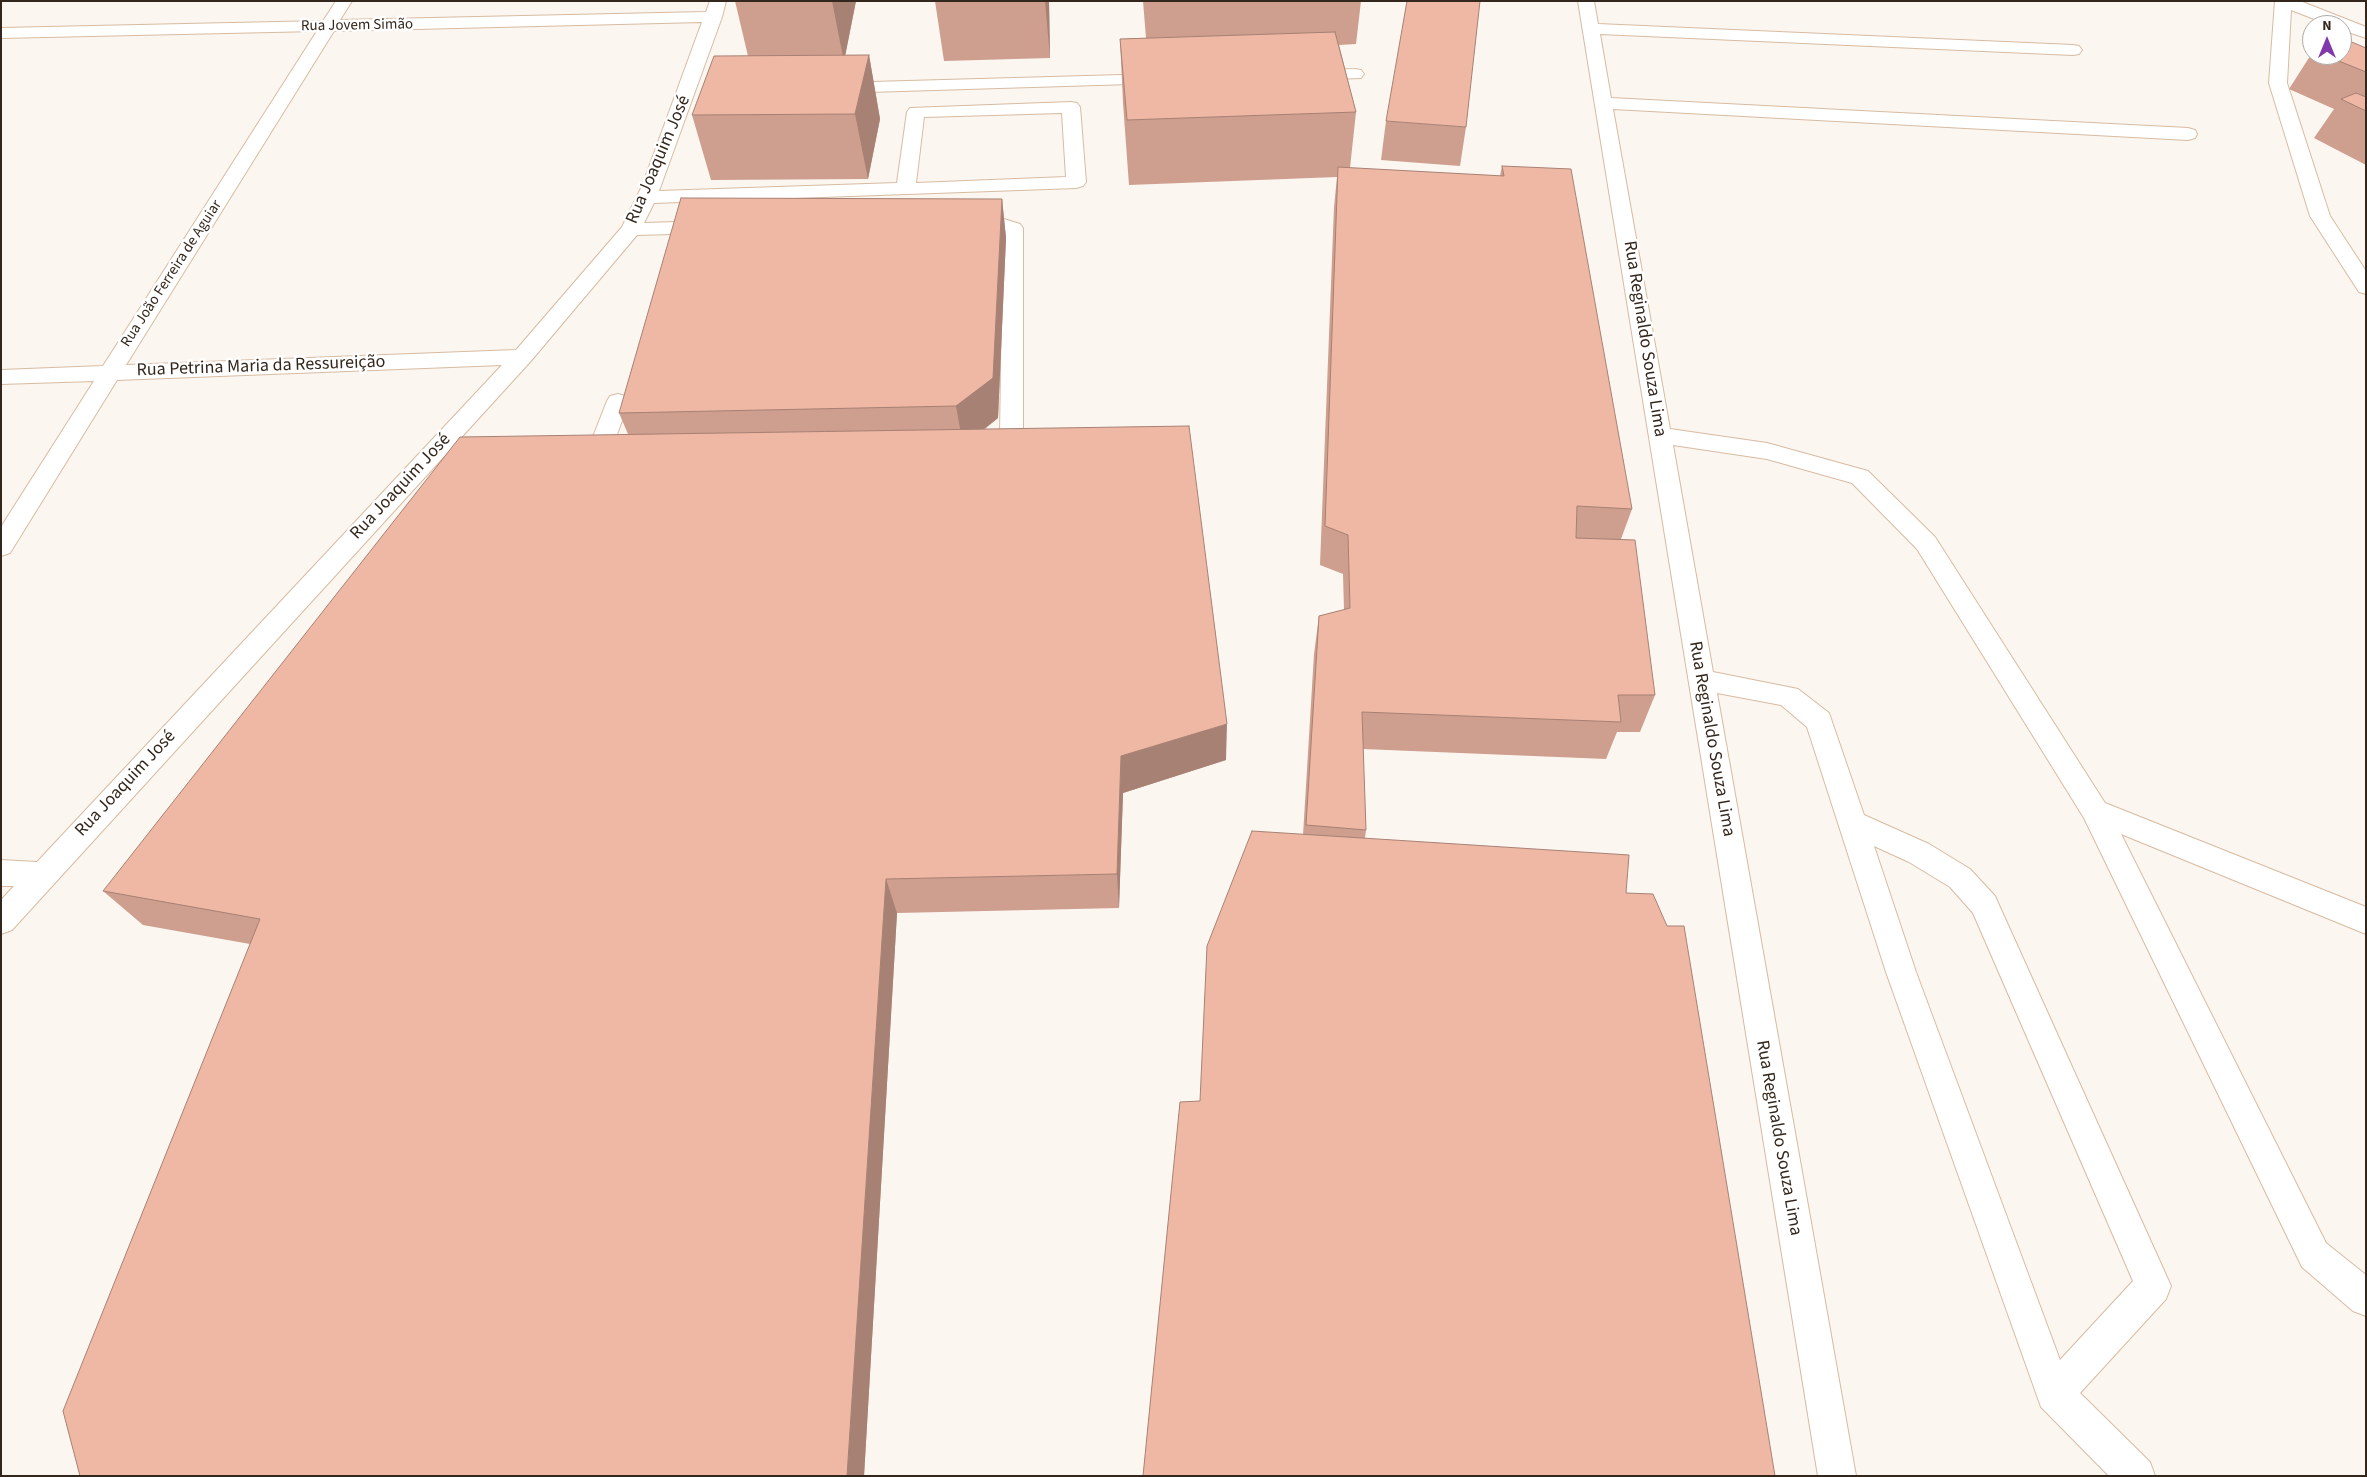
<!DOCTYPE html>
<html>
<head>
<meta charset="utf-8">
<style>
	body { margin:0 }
	#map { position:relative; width:2367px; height:1477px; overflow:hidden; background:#fcf6f1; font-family:"Source Sans 3",sans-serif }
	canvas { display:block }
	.frame { position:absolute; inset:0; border:2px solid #33271d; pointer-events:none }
	.north { position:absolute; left:2302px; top:15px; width:50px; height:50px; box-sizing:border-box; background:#fff; border:1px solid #ada9a5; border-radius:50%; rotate:0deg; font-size:14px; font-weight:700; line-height:20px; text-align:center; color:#33271d }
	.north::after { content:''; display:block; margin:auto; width:18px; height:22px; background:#8038ab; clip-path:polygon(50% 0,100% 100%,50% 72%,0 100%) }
</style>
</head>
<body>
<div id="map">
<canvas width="2367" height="1477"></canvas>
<div class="frame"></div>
<div class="north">N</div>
</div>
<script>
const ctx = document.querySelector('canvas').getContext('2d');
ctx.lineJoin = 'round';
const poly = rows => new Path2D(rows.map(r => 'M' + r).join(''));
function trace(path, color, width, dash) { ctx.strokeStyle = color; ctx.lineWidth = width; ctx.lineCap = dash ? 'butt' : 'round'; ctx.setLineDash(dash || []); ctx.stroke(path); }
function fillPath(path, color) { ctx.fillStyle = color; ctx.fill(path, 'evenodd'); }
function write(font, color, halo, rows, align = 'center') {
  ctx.font = font + ' "Source Sans 3",sans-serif'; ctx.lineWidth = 5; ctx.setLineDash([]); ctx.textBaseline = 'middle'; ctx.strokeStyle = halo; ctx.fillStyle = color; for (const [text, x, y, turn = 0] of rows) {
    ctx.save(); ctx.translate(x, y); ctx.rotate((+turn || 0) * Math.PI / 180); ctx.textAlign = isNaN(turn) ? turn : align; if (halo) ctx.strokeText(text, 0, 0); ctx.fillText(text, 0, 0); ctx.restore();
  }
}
const minor = poly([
	[336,1,352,1,340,20,706,12,710,1,726,1,722,17,659,191,897,183,907,112,910,108,1071,102,1077,103,1080,107,1086,182,1083,186,1076,188,654,203,644,223,709,221,716,223,719,227,716,231,709,233,637,235,530,362,12,930,1,934,1,900,14,886,1,886,1,860,37,862,502,365,117,380,10,553,1,556,1,527,94,381,1,384,1,370,103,366,317,31,1,38,1,28,323,21,336,1],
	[702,22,642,186,622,227,516,350,126,365,334,31,702,22],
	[1062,113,1066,177,916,183,924,117,1062,113],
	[1578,1,1594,1,1598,24,2073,45,2079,46,2082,50,2079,54,2073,55,1600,34,1611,98,2188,128,2195,130,2197,134,2195,138,2188,140,1613,109,1670,429,1767,443,1868,471,1935,537,2105,803,2366,907,2366,934,2121,834,2326,1243,2366,1275,2366,1316,2353,1311,2302,1267,2084,818,1917,549,1852,483,1767,459,1673,445,1713,672,1798,689,1829,713,1864,815,1929,844,1970,869,1995,896,1999,905,2171,1286,2166,1299,2080,1393,2150,1462,2155,1476,2109,1476,2041,1407,1886,972,1807,727,1781,705,1717,693,1856,1476,1818,1476,1578,1],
	[1874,846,1909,862,1950,887,1973,913,2133,1281,2060,1360,1916,972,1874,846],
	[2275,1,2300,1,2366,27,2366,38,2342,30,2342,25,2330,25,2291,10,2287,83,2330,216,2366,271,2366,294,2359,292,2310,216,2269,83,2275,1],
	[1355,69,1361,70,1364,74,1361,78,1309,80,1303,79,1300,75,1303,71,1309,70,1355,69],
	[1158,74,1164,75,1167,79,1164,83,836,93,830,92,827,88,830,84,836,83,1158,74],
	[967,215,991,215,1020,224,1023,228,1023,438,1019,443,1003,455,995,457,979,455,975,449,979,443,990,441,1000,435,1003,231,989,227,960,225,957,221,960,217,967,215],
	[618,394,626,396,629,401,609,457,605,463,597,465,589,463,585,457,607,401,610,396,618,394]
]);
trace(minor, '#d8bba1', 2);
fillPath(minor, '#fff');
fillPath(poly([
	[735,1,856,1,845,55,869,55,880,119,868,179,711,180,692,115,748,56],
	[935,1,1049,1,1050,58,944,61],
	[1143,1,1361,1,1356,44,1339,45,1356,112,1350,168,1500,176,1502,166,1632,509,1621,539,1655,695,1640,732,1617,732,1606,759,1363,749,1366,830,1365,838,1200,1101,1303,835,1314,654,1319,616,1344,610,1343,574,1320,565,1334,207,1337,177,1129,185,1123,103,1120,39,1146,38],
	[2366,48,2366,165,2314,138,2334,109,2289,89,2312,53,2312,55,2342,55],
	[1386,121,1466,127,1460,166,1381,160],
	[1002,199,1006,238,998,418,985,429,1226,760,1123,793,1119,908,897,913,864,1476,80,1476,250,944,143,925,103,891,628,434,619,413]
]), '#ce9e8e');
fillPath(poly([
	[832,1,856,1,844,62],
	[1045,1,1049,1,1050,58],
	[869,55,880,119,868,179,855,114],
	[1002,199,1006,238,998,418,963,445,956,406],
	[1227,724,1226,760,1123,793,1119,908,1117,874,1121,756],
	[886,879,897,913,864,1476,847,1476]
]), '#a78174');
const building = poly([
	[1407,1,1480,1,1466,127,1386,121,1407,1],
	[1335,32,1356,112,1127,120,1120,39,1335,32],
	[2342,38,2366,48,2366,72,2324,55,2342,55,2342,38],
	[869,55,855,114,692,115,714,56,869,55],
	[2356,93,2366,97,2366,111,2341,99,2356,93],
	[1502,166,1571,169,1632,509,1577,506,1576,538,1635,540,1655,695,1618,695,1621,722,1362,712,1366,830,1306,825,1319,616,1350,608,1348,535,1325,526,1338,167,1504,176,1502,166],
	[681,198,1002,199,993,378,956,406,619,413,681,198],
	[1189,426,1227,724,1121,756,1117,874,886,879,847,1476,80,1476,63,1411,260,919,103,891,460,437,1189,426],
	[1252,831,1629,855,1626,893,1653,894,1667,926,1684,926,1775,1476,1143,1476,1180,1102,1200,1101,1207,946,1252,831]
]);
fillPath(building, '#efb8a5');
trace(building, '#a78174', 1);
write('15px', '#33271d', '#fff', [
	["Rua Jovem Simão",357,26,-1],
	["Rua João Ferreira de Aguiar",172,274,-57]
]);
write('18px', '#33271d', '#fff', [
	["Rua Joaquim José",659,160,-67],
	["Rua Reginaldo Souza Lima",1644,339,81],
	["Rua Petrina Maria da Ressureição",261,367,-2],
	["Rua Joaquim José",401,487,-47],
	["Rua Reginaldo Souza Lima",1711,739,80],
	["Rua Joaquim José",126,784,-47],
	["Rua Reginaldo Souza Lima",1778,1138,80]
]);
</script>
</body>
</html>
